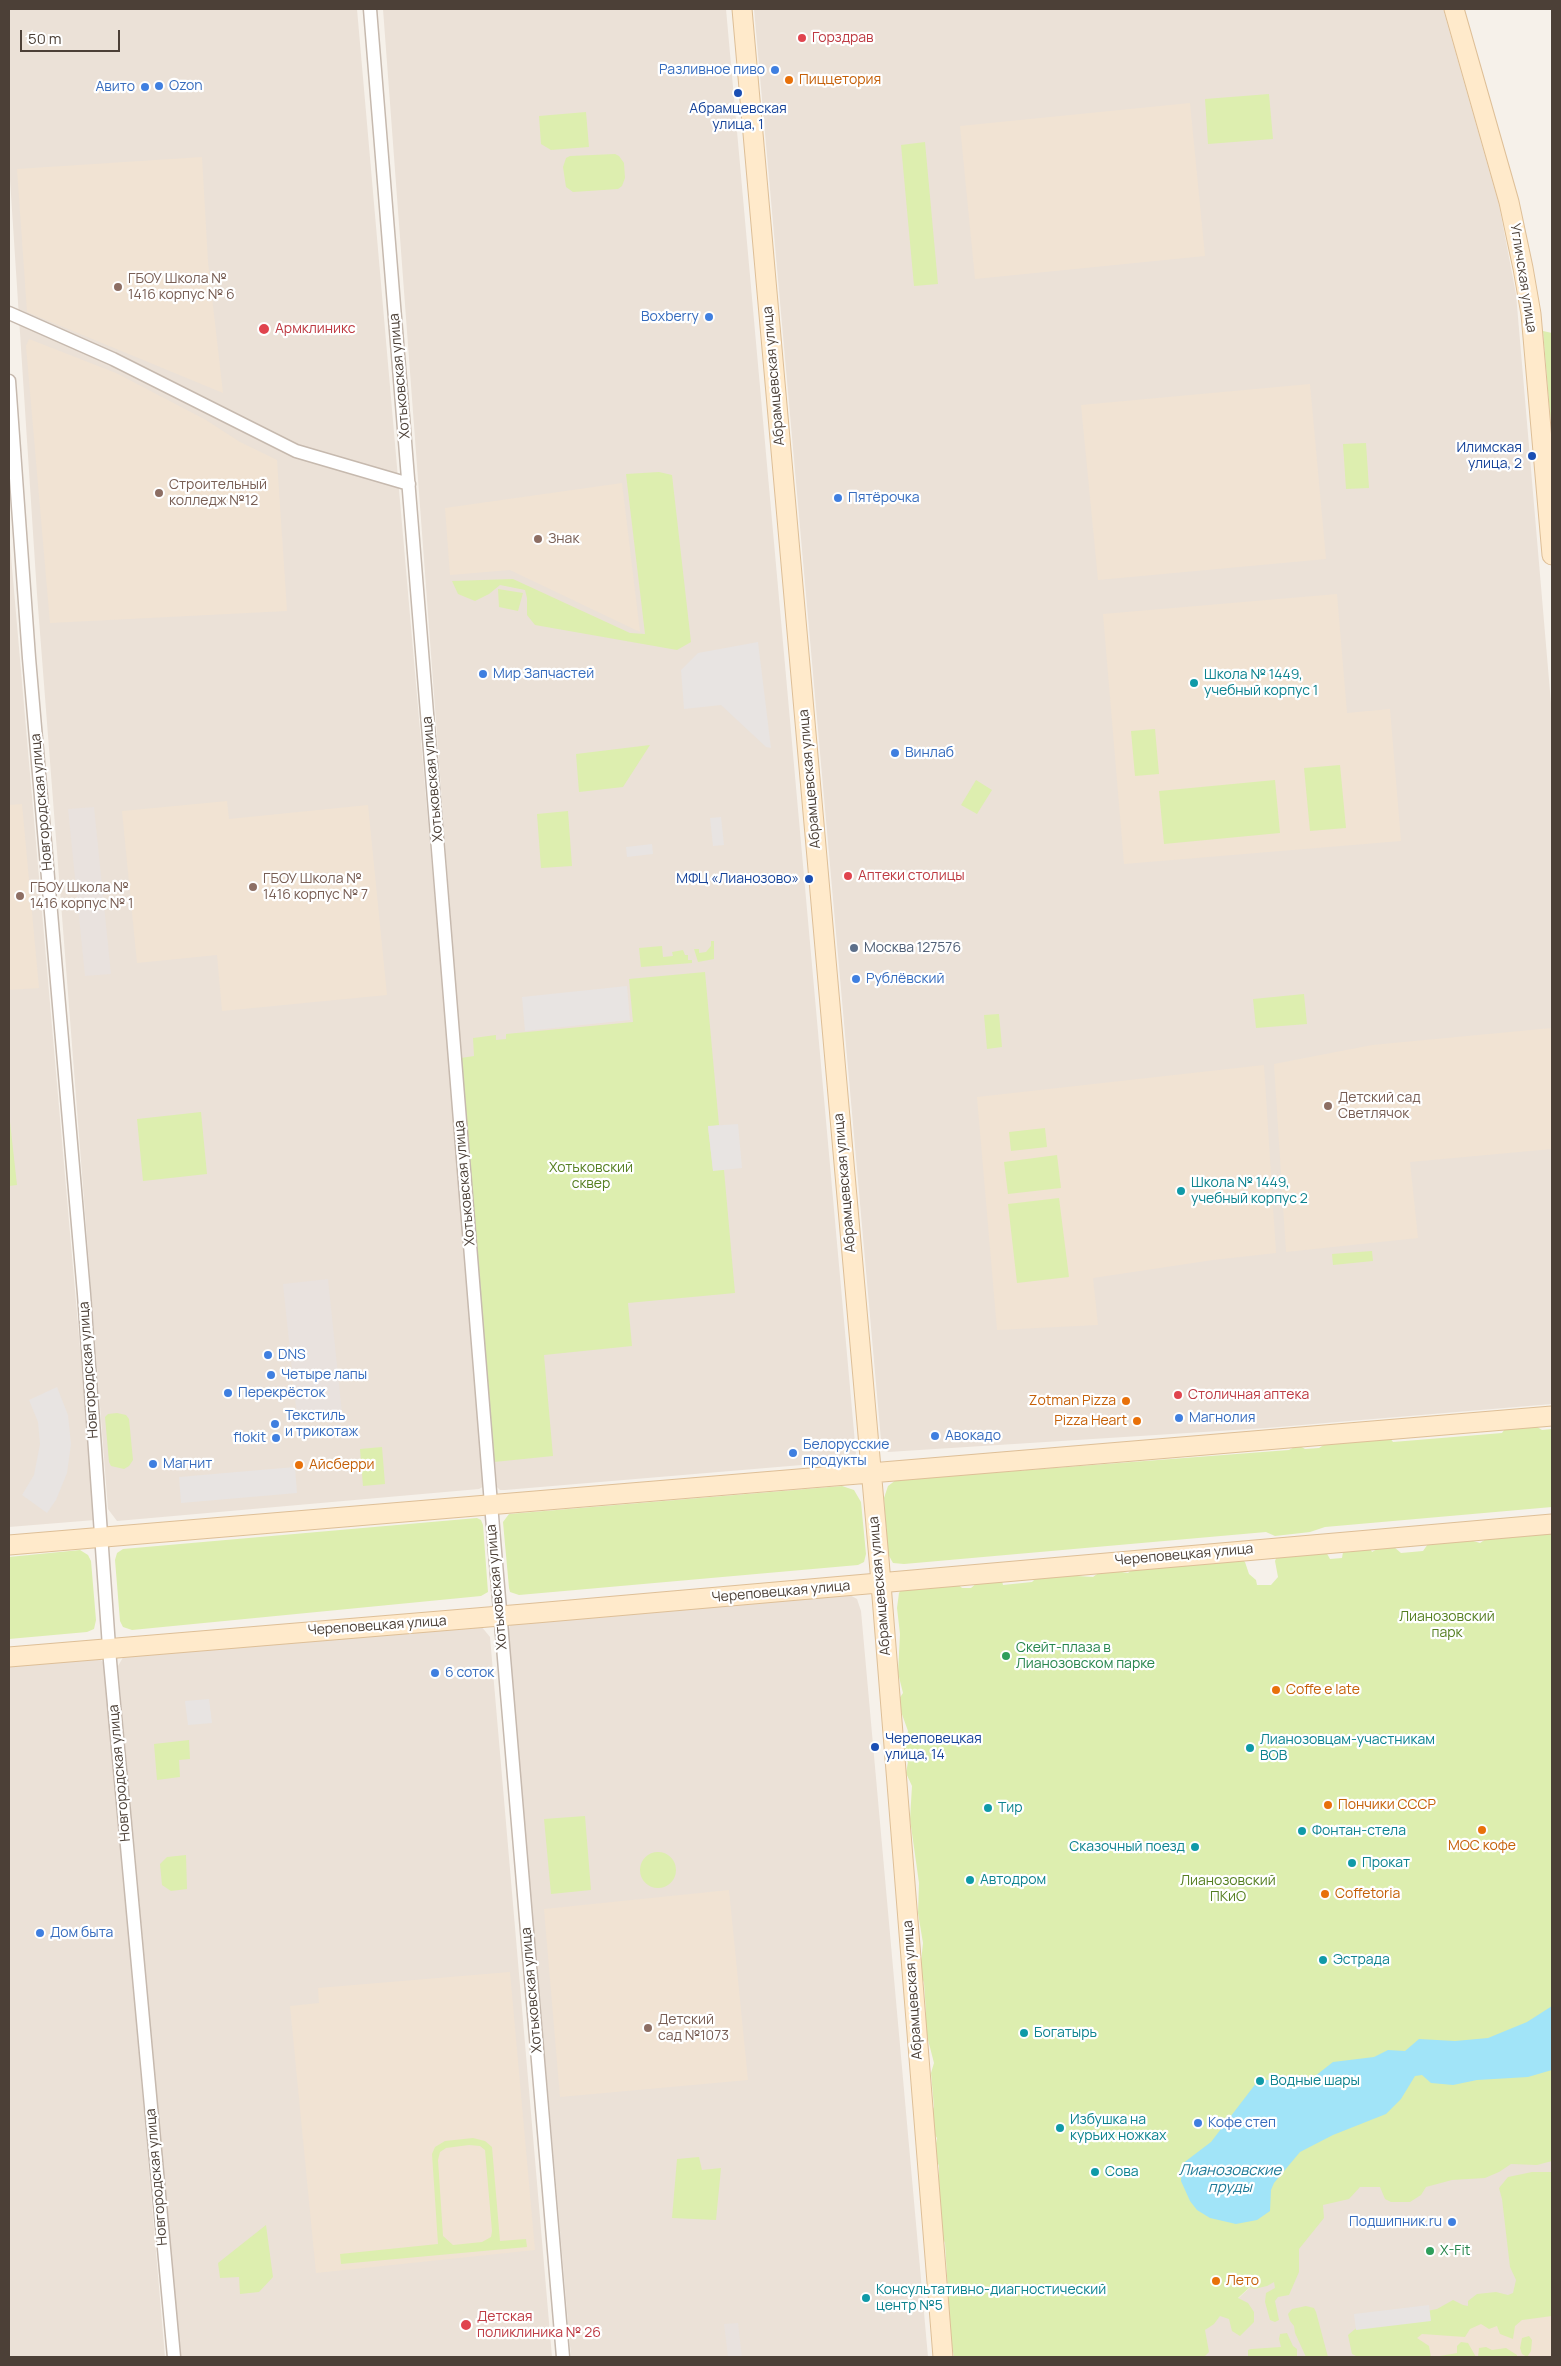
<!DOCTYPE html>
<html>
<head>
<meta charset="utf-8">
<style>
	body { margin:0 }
	#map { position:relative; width:1561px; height:2366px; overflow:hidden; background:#f6f1ea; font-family:Manrope,sans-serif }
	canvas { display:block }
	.frame { position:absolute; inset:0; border:10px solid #4c4037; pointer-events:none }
	.scale { position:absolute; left:20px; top:30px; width:100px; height:22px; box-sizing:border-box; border:2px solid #4c4037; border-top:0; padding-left:6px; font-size:15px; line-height:18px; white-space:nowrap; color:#4c4037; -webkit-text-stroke:4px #fff; paint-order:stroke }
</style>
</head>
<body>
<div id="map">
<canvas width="1561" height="2366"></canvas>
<div class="frame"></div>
<div class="scale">50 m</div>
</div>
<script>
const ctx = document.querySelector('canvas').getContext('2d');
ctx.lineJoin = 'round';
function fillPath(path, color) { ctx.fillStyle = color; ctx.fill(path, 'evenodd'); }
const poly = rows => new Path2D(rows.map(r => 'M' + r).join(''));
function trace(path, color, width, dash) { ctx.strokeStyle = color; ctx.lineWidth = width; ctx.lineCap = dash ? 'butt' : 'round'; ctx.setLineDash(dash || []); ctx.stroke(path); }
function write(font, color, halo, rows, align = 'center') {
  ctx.font = font + ' Manrope,sans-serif'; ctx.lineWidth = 4.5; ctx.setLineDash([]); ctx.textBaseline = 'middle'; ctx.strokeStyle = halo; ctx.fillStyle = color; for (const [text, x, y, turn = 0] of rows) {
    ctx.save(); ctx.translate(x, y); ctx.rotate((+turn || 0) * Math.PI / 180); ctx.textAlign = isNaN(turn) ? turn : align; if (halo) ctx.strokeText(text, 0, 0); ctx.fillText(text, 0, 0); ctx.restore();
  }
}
fillPath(poly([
	[12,9,357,9,486,1485,479,1489,117,1521,108,1509,37,594,9,164,9,10],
	[383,9,726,9,856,1454,849,1461,505,1490,500,1490,497,1487,468,1151],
	[754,9,1443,9,1499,205,1516,294,1552,715,1552,1404,1266,1428,888,1452,881,1440],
	[9,533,95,1520,9,1527],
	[848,1594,857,1599,861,1611,928,2357,571,2357,508,1631,512,1621],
	[481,1626,490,1637,552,2357,180,2357,118,1666,125,1654],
	[99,1657,106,1667,165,2357,9,2357,9,1665],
	[1552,2156,1552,2357,1176,2357,1262,2276,1320,2181]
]), '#ebe1d7');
fillPath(poly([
	[94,807,111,974,85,976,68,809],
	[328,1279,342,1413,297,1417,283,1284],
	[738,2323,742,2357,728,2357,724,2324]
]), '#e9e2de');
fillPath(poly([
	[1190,103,1205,256,975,279,960,126],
	[202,157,208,262,223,393,27,312,17,169],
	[29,339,116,373,206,420,240,442,277,460,287,611,50,623,26,346],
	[1310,384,1326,559,1098,580,1081,405],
	[622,483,640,632,510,570,450,575,445,508],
	[1337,594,1347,713,1390,709,1401,841,1124,864,1103,614],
	[227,801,229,819,368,805,387,995,222,1011,217,955,137,963,122,811],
	[22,804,39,988,9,990,9,805],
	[1552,1028,1552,1149,1410,1162,1418,1238,1286,1252,1274,1064,1372,1045],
	[1264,1065,1276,1253,1213,1260,1093,1278,1098,1325,997,1330,977,1097],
	[729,1890,748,2080,560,2097,544,1909],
	[510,1972,535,2250,316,2273,290,2006,319,2003,318,1988],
	[1552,2313,1552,2357,1358,2357,1356,2335]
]), '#f1e3d3');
fillPath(poly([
	[1269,94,1273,139,1208,144,1205,99],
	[586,112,589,147,551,150,541,144,539,116],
	[925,142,938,284,914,286,901,145],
	[615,154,619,156,624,163,625,178,622,186,618,189,573,192,566,187,563,167,566,158,570,156],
	[1543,331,1552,333,1552,438],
	[1366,443,1369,488,1346,489,1343,444],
	[659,472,672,475,691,642,677,650,535,625,527,615,527,598,525,590,500,585,489,594,475,601,458,594,452,581,513,579,630,633,645,634,626,474],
	[498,589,523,593,518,611,499,607],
	[1155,729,1159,774,1135,776,1131,731],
	[650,745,623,787,579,792,576,754],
	[1340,765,1346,828,1310,831,1304,768],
	[976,780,992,790,977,814,961,805],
	[1275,780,1280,833,1164,844,1159,791],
	[568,811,572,866,541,868,537,814],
	[711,941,714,941,714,959,698,962,694,949,699,949,699,953,706,952,711,946],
	[662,946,663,957,673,956,672,952,683,950,685,955,688,955,688,960,692,960,692,963,641,967,639,948],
	[705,972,719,1125,708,1127,713,1170,724,1170,735,1293,628,1303,632,1346,544,1355,553,1456,494,1462,461,1058,474,1056,473,1038,496,1035,496,1040,506,1039,506,1034,633,1022,629,979],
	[1304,994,1307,1024,1256,1028,1253,999],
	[999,1014,1002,1047,987,1049,984,1015],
	[201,1112,207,1174,143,1181,137,1119],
	[9,1113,17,1185,9,1186],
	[1045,1128,1047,1147,1011,1151,1009,1132],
	[1057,1155,1061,1188,1008,1194,1004,1162],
	[1059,1198,1069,1277,1017,1283,1008,1204],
	[1372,1251,1373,1261,1333,1265,1332,1254],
	[117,1413,126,1415,129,1419,133,1460,129,1466,124,1469,111,1466,109,1462,105,1417,108,1414],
	[1534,1425,1542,1430,1552,1429,1552,1507,1325,1527,1310,1532,1275,1536,1266,1532,904,1564,893,1563,888,1554,884,1498,888,1486,896,1480,1289,1450,1298,1445,1305,1449,1319,1448,1330,1441,1390,1438,1393,1442,1502,1433,1507,1426],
	[382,1447,385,1484,363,1486,360,1449],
	[842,1486,854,1490,861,1502,866,1554,864,1562,858,1565,519,1595,510,1592,509,1588,503,1522,509,1514],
	[477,1518,481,1520,483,1525,488,1592,481,1596,132,1630,123,1627,120,1621,115,1560,117,1553,123,1549],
	[1552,1525,1552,2161,1537,2165,1511,2164,1499,2172,1485,2178,1452,2180,1426,2187,1421,2195,1410,2202,1391,2202,1385,2199,1380,2187,1360,2187,1349,2199,1323,2205,1324,2218,1299,2249,1299,2272,1289,2295,1278,2297,1275,2301,1279,2320,1275,2322,1270,2320,1265,2302,1266,2293,1275,2288,1274,2282,1267,2286,1254,2289,1250,2287,1238,2298,1248,2303,1254,2312,1254,2322,1240,2336,1232,2331,1229,2319,1220,2316,1214,2324,1205,2330,1209,2352,1204,2357,954,2357,951,2340,945,2243,939,2230,939,2166,934,2154,937,2138,931,2129,931,2113,934,2107,931,2073,934,2063,924,2024,926,2012,924,1983,920,1972,923,1943,918,1913,919,1883,910,1819,912,1786,906,1773,908,1762,904,1760,902,1751,908,1731,899,1706,899,1699,903,1693,898,1673,900,1634,897,1608,899,1593,905,1584,953,1580,962,1588,971,1588,985,1576,1001,1577,1003,1585,1032,1582,1041,1573,1069,1569,1077,1576,1093,1577,1100,1572,1109,1570,1128,1573,1134,1568,1235,1553,1245,1562,1249,1574,1256,1580,1257,1585,1271,1585,1278,1577,1275,1561,1281,1547,1325,1550,1330,1559,1342,1558,1343,1552,1360,1547,1369,1546,1372,1552,1377,1549,1394,1547,1401,1553,1423,1551,1430,1541,1470,1540,1480,1543,1489,1537],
	[80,1550,88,1555,91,1561,96,1620,94,1629,87,1632,9,1639,9,1557],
	[189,1740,190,1759,179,1760,180,1777,157,1780,154,1744],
	[585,1816,591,1890,551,1894,544,1819],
	'640 1870a18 18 0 1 1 36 0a18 18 0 1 1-36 0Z',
	[186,1855,187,1889,171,1891,162,1885,160,1864,167,1857],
	[473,2138,485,2141,492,2147,500,2241,526,2239,527,2247,341,2264,340,2254,438,2244,432,2154,435,2147,445,2141],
	[469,2145,480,2146,485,2150,492,2231,491,2237,482,2242,453,2245,443,2236,438,2160,440,2152,446,2148],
	[699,2157,702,2170,721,2168,716,2220,672,2218,677,2159],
	[1532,2172,1552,2172,1552,2316,1522,2320,1515,2326,1513,2339,1500,2334,1497,2326,1489,2329,1481,2324,1470,2329,1465,2337,1422,2334,1417,2338,1429,2346,1431,2357,1358,2357,1352,2354,1348,2335,1361,2324,1437,2309,1453,2300,1463,2305,1468,2306,1468,2301,1477,2294,1496,2292,1508,2295,1513,2293,1516,2280,1510,2267,1502,2199,1499,2188,1508,2177],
	[266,2225,273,2277,259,2292,240,2294,239,2277,220,2278,218,2263],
	[1306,2306,1314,2308,1316,2312,1328,2357,1306,2357,1295,2333,1294,2326,1290,2321,1288,2314,1292,2309],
	[1287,2333,1293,2346,1297,2349,1297,2357,1248,2357,1248,2350,1251,2349,1281,2347,1279,2339,1280,2334],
	[1529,2336,1532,2340,1531,2351,1527,2357,1522,2354,1520,2348,1522,2338],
	[1461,2342,1468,2343,1476,2357,1434,2357,1457,2353,1457,2346],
	[1486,2347,1492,2350,1506,2348,1517,2355,1517,2357,1478,2357,1479,2348]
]), '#ddeeaf');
fillPath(poly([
	[758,642,771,748,766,747,721,705,684,709,681,670,698,653],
	[721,817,724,845,713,846,710,818],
	[652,844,653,854,627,857,626,847],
	[627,986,630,1020,525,1031,522,997],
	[738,1124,742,1168,713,1171,708,1126],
	[57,1387,68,1415,71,1444,67,1473,56,1500,47,1513,22,1495,34,1475,40,1444,38,1422,29,1400],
	[295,1467,297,1493,181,1503,179,1477],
	[209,1699,212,1723,188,1725,185,1701],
	[1429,2305,1431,2321,1356,2330,1354,2314]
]), '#e8e4e2');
fillPath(poly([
	[1552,2006,1552,2070,1528,2077,1477,2080,1453,2085,1431,2083,1422,2075,1415,2076,1401,2099,1386,2114,1333,2135,1300,2152,1274,2183,1271,2190,1270,2211,1257,2220,1236,2224,1210,2218,1197,2210,1190,2201,1181,2181,1182,2164,1211,2142,1257,2082,1263,2080,1310,2080,1333,2062,1374,2057,1388,2050,1405,2051,1419,2039,1455,2041,1488,2038,1527,2022]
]), '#a1e4f8');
const street = poly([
	[370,9,491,1504,563,2357],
	[9,313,113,359,296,451,409,484],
	[9,381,29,658,84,1294,110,1661,174,2357]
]);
const secondary = poly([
	[742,9,879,1559,943,2357],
	[1454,9,1509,202,1523,268,1531,314,1552,555],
	[9,1545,1552,1416],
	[9,1657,536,1613,1552,1524]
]);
trace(street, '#c6b9ae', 15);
trace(secondary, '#debf97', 21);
trace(street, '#fff', 12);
trace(secondary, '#ffeacb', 19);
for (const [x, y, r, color] of [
	[802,38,5,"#e0444e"],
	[775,70,5,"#3f7fe0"],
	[789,80,5,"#e8710a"],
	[159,86,5,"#3f7fe0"],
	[145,87,5,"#3f7fe0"],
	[738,93,5,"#1a4fb4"],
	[118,287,5,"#8d6e63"],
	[709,317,5,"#3f7fe0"],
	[264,329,6,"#e0444e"],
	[1532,456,5,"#1a4fb4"],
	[159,493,5,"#8d6e63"],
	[838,498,5,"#3f7fe0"],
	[538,539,5,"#8d6e63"],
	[483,674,5,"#3f7fe0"],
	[1194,683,5,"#0f9aa8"],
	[895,753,5,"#3f7fe0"],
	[848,876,5,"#e0444e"],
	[809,879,5,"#1a4fb4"],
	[253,887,5,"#8d6e63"],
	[20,896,5,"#8d6e63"],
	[854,948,5,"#5c6f8a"],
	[856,979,5,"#3f7fe0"],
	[1328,1106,5,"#8d6e63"],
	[1181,1191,5,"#0f9aa8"],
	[268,1355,5,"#3f7fe0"],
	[271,1375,5,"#3f7fe0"],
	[228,1393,5,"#3f7fe0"],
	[1178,1395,5,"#e0444e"],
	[1126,1401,5,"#e8710a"],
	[1179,1418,5,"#3f7fe0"],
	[1137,1421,5,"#e8710a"],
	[275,1424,5,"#3f7fe0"],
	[935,1436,5,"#3f7fe0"],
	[276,1438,5,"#3f7fe0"],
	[793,1453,5,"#3f7fe0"],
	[153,1464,5,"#3f7fe0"],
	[299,1465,5,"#e8710a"],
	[1006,1656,5,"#2e9e5b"],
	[435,1673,5,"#3f7fe0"],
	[1276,1690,5,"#e8710a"],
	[875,1747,5,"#1a4fb4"],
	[1250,1748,5,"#0f9aa8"],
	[1328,1805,5,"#e8710a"],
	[988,1808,5,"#0f9aa8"],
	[1482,1830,5,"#e8710a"],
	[1302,1831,5,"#0f9aa8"],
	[1195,1847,5,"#0f9aa8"],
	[1352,1863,5,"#0f9aa8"],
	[970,1880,5,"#0f9aa8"],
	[1325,1894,5,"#e8710a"],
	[40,1933,5,"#3f7fe0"],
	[1323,1960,5,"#0f9aa8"],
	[648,2028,5,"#8d6e63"],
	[1024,2033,5,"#0f9aa8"],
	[1260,2081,5,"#0f9aa8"],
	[1198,2123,5,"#3f7fe0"],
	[1060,2128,5,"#0f9aa8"],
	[1095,2172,5,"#0f9aa8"],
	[1452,2222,5,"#3f7fe0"],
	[1430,2251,5,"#2e9e5b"],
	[1216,2281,5,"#e8710a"],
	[866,2298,5,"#0f9aa8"],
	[466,2325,6,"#e0444e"]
]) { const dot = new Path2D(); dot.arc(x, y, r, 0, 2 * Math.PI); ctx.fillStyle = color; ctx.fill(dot); trace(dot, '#fff', 2); }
write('14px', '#be3a42', '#fff', [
	["Горздрав",812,38],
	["Армклиникс",275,329],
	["Аптеки столицы",858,876],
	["Столичная аптека",1188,1395],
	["Детская",477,2317],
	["поликлиника № 26",477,2333]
], 'left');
write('14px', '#366cbe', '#fff', [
	["Разливное пиво",765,70,"right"],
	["Ozon",169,86],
	["Авито",135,87,"right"],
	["Boxberry",699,317,"right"],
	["Пятёрочка",848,498],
	["Мир Запчастей",493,674],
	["Винлаб",905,753],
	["Рублёвский",866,979],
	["DNS",278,1355],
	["Четыре лапы",281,1375],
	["Перекрёсток",238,1393],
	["Текстиль",285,1416],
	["и трикотаж",285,1432],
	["Магнолия",1189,1418],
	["Авокадо",945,1436],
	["flokit",266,1438,"right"],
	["Белорусские",803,1445],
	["продукты",803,1461],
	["Магнит",163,1464],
	["6 соток",445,1673],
	["Дом быта",50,1933],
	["Кофе степ",1208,2123],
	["Подшипник.ru",1442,2222,"right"]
], 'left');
write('14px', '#c56008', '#fff', [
	["Пиццетория",799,80],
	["Zotman Pizza",1116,1401,"right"],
	["Pizza Heart",1127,1421,"right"],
	["Айсберри",309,1465],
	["Coffe e late",1286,1690],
	["Пончики СССР",1338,1805],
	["МОС кофе",1482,1846,"center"],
	["Coffetoria",1335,1894],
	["Лето",1226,2281]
], 'left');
write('14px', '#164399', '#fff', [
	["Абрамцевская",738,109,"center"],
	["улица, 1",738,125,"center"],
	["Илимская",1522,448],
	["улица, 2",1522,464],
	["МФЦ «Лианозово»",799,879],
	["Череповецкая",885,1739,"left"],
	["улица, 14",885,1755,"left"]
], 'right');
write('14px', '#4c4037', '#fff', [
	["Угличская улица",1523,278,81],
	["Хотьковская улица",400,376,-95],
	["Абрамцевская улица",774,376,-95],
	["Хотьковская улица",433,779,-95],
	["Абрамцевская улица",810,779,-95],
	["Новгородская улица",42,802,-95],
	["Хотьковская улица",465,1183,-95],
	["Абрамцевская улица",845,1183,-95],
	["Новгородская улица",89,1370,-94],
	["Череповецкая улица",1184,1555,-5],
	["Абрамцевская улица",880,1586,-95],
	["Хотьковская улица",497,1587,-95],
	["Череповецкая улица",781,1592,-5],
	["Череповецкая улица",377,1626,-4],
	["Новгородская улица",120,1773,-95],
	["Хотьковская улица",532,1990,-95],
	["Абрамцевская улица",913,1990,-94],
	["Новгородская улица",157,2177,-95]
]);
write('14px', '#785e54', '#fff', [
	["ГБОУ Школа №",128,279],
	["1416 корпус № 6",128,295],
	["Строительный",169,485],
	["колледж №12",169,501],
	["Знак",548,539],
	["ГБОУ Школа №",263,879],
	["1416 корпус № 7",263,895],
	["ГБОУ Школа №",30,888],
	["1416 корпус № 1",30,904],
	["Детский сад",1338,1098],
	["Светлячок",1338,1114],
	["Детский",658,2020],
	["сад №1073",658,2036]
], 'left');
write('14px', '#0d838f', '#fff', [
	["Школа № 1449,",1204,675],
	["учебный корпус 1",1204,691],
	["Школа № 1449,",1191,1183],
	["учебный корпус 2",1191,1199],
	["Лианозовцам-участникам",1260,1740],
	["ВОВ",1260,1756],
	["Тир",998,1808],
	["Фонтан-стела",1312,1831],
	["Cказочный поезд",1185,1847,"right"],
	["Прокат",1362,1863],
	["Автодром",980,1880],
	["Эстрада",1333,1960],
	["Богатырь",1034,2033],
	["Водные шары",1270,2081],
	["Избушка на",1070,2120],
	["курьих ножках",1070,2136],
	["Сова",1105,2172],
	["Консультативно-диагностический",876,2290],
	["центр №5",876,2306]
], 'left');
write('14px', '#4e5e75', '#fff', [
	["Москва 127576",864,948]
], 'left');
write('14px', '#557f21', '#fff', [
	["Хотьковский",591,1168],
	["сквер",591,1184],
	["Лианозовский",1447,1617],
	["парк",1447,1633],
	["Лианозовский",1228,1881],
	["ПКиО",1228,1897]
]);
write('14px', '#27864d', '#fff', [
	["Скейт-плаза в",1016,1648],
	["Лианозовском парке",1016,1664],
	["X-Fit",1440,2251]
], 'left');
write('italic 15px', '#1e7a98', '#fff', [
	["Лианозовские",1230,2171],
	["пруды",1230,2188]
]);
</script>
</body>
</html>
